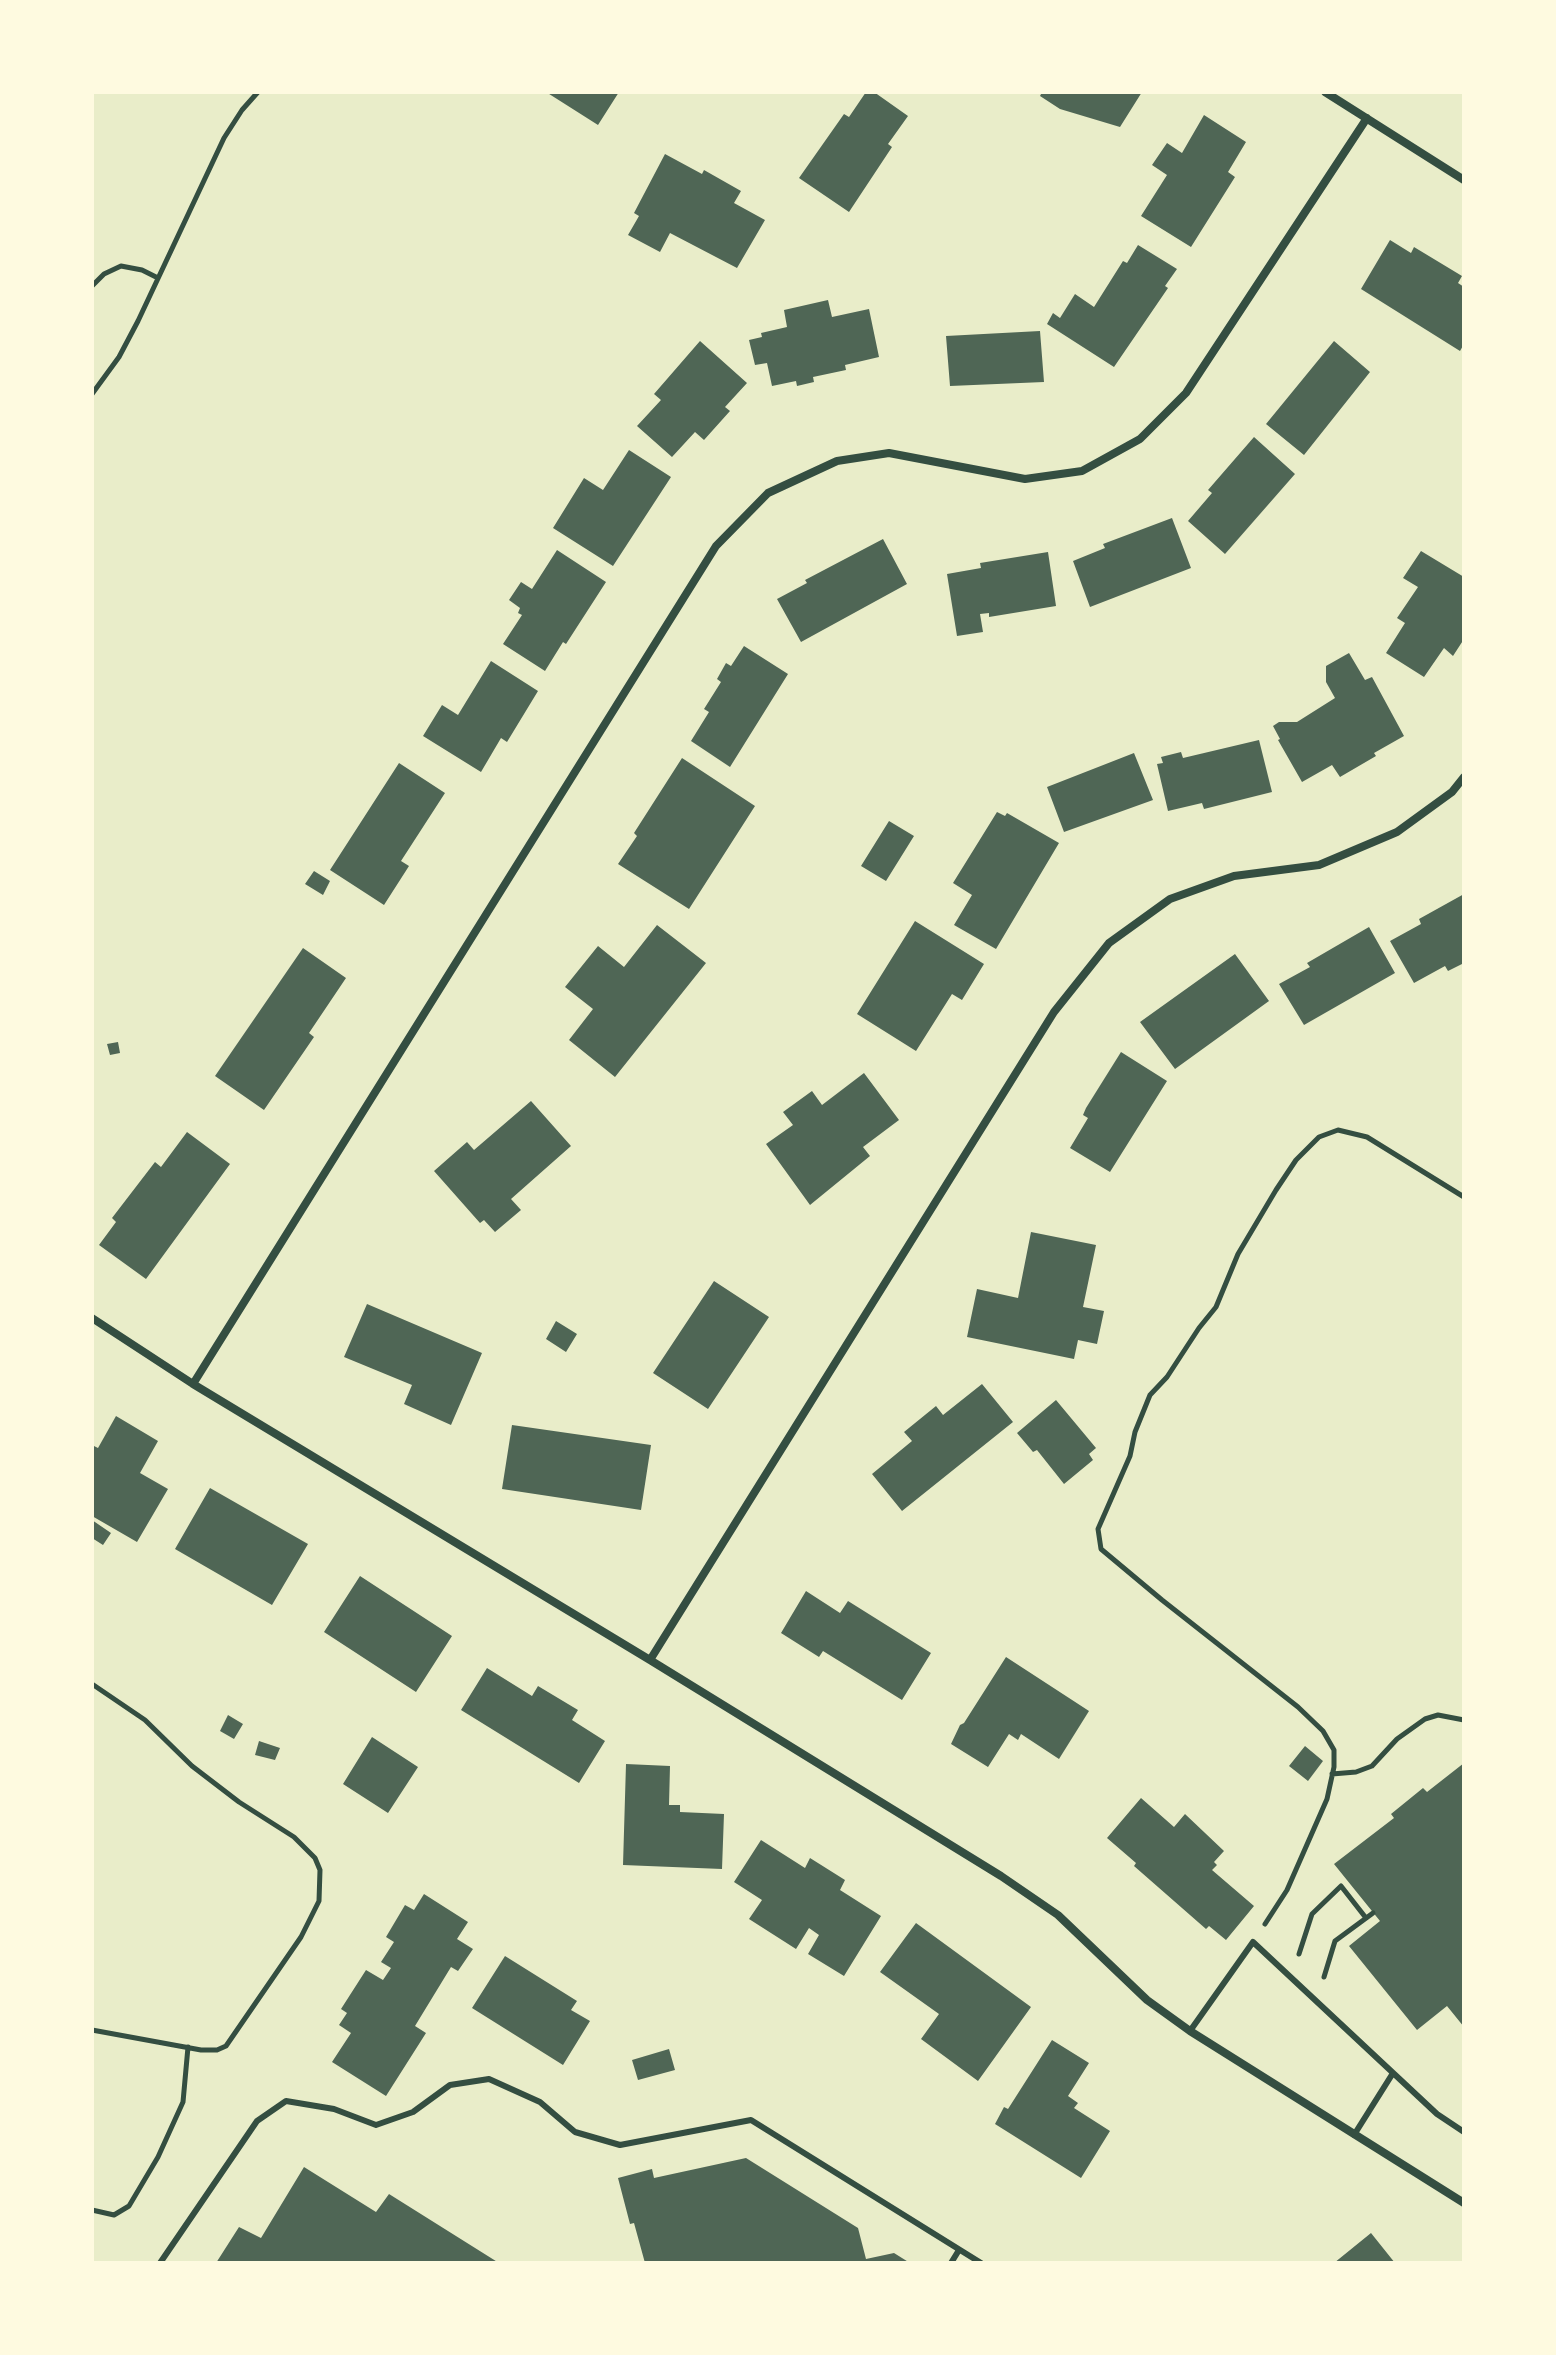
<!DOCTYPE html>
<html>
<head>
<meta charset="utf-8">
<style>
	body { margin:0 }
	#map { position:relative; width:1556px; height:2355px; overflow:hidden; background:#e9edc9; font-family:"Space Grotesk",sans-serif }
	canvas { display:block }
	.frame { position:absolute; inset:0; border:94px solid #fefae0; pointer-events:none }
</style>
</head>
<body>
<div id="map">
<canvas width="1556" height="2355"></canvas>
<div class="frame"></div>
</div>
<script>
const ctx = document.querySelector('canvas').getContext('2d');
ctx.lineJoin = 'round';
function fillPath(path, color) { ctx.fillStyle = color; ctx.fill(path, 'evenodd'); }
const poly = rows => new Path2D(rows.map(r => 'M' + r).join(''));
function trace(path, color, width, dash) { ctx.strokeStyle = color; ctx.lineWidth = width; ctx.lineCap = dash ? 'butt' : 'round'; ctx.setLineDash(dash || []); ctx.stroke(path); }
fillPath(poly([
	[546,92,619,92,598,125],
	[866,92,874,92,908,116,888,144,892,147,849,212,799,178,844,114,849,117],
	[1042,92,1142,92,1120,127,1060,109,1040,96],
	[1204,115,1246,142,1228,172,1235,177,1191,247,1141,216,1167,175,1152,165,1167,143,1182,153],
	[665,154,702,174,704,170,741,191,734,203,765,220,737,268,670,233,660,252,628,235,639,216,634,213],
	[1390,240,1411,253,1414,247,1462,276,1458,283,1464,287,1464,344,1460,351,1361,289],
	[1138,245,1177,269,1165,286,1168,288,1114,367,1047,324,1053,313,1060,318,1075,294,1094,307,1123,261,1127,263],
	[828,300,832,317,869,309,879,357,845,365,846,370,813,377,814,382,797,386,796,381,772,386,767,363,755,365,749,340,762,337,761,333,787,327,784,310],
	[1040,331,1044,382,950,386,946,336],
	[700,341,747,383,725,407,730,411,704,440,695,432,672,457,637,426,661,400,654,394],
	[1334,341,1370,372,1304,455,1266,424],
	[1254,437,1295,474,1225,554,1188,521,1212,493,1208,490],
	[629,450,671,477,613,566,553,528,584,478,603,490],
	[1172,518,1191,568,1090,607,1073,561,1105,548,1103,544],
	[883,539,907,584,801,642,777,599,807,583,805,580],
	[557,550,606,582,566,644,563,642,545,671,503,644,522,615,518,613,520,608,509,600,521,582,532,589],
	[1421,551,1464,577,1464,639,1453,656,1444,648,1424,677,1386,653,1405,623,1397,618,1418,587,1403,578],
	[1048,552,1056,606,989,617,989,613,980,614,983,632,957,636,947,574,981,568,980,563],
	[744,646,788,674,730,767,691,741,709,712,704,709,721,682,717,679,726,663,731,666],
	[1349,653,1365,680,1372,677,1404,736,1374,753,1376,756,1340,777,1332,765,1302,782,1278,740,1280,739,1273,726,1279,722,1297,722,1335,698,1326,682,1326,666],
	[491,661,538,691,507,742,501,738,481,772,423,736,442,705,458,715],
	[1259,740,1272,792,1204,809,1202,803,1168,811,1157,764,1163,763,1161,757,1181,752,1183,758],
	[1134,753,1153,800,1064,832,1047,787],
	[682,758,755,806,689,909,618,864,637,836,634,833],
	[399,763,445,793,401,861,409,866,384,905,330,870],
	[997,812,1005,816,1007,813,1059,843,996,949,954,925,972,895,953,883],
	[889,821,914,836,886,881,861,866],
	[314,871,330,881,323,895,305,884],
	[1464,894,1464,963,1448,971,1445,966,1414,983,1390,941,1421,924,1419,919],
	[915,921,984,964,962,1000,952,994,916,1051,857,1014],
	[657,925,706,963,615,1077,569,1040,593,1009,565,987,598,946,624,967],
	[1369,927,1395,973,1304,1025,1279,984,1310,967,1307,963],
	[303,948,346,978,309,1033,314,1037,264,1110,215,1076],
	[1235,954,1269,1001,1175,1069,1140,1022],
	[118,1042,120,1053,110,1055,107,1044],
	[1121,1052,1167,1081,1110,1172,1070,1148,1088,1118,1083,1115,1086,1108],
	[864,1073,899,1120,863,1147,870,1156,810,1205,766,1144,793,1125,783,1112,812,1091,822,1105],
	[531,1101,571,1146,511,1199,521,1210,495,1232,484,1220,480,1223,434,1171,467,1142,474,1150],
	[187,1132,230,1164,146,1279,99,1245,116,1222,112,1218,155,1162,161,1167],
	[1031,1232,1096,1245,1083,1307,1104,1311,1097,1344,1078,1340,1074,1359,967,1337,977,1289,1018,1298],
	[714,1281,769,1317,708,1409,653,1373],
	[367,1304,482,1353,451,1425,404,1404,412,1385,344,1357],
	[556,1321,577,1334,566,1352,546,1339],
	[982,1384,1013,1422,902,1511,872,1474,912,1441,904,1432,936,1406,943,1415],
	[1056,1400,1096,1448,1089,1454,1093,1460,1064,1484,1037,1450,1033,1452,1017,1433],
	[116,1416,158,1441,140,1473,168,1489,137,1542,92,1516,92,1445,98,1448],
	[512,1425,651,1445,641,1510,502,1489],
	[210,1488,308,1544,272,1605,175,1549],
	[92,1520,111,1533,103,1545,92,1538],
	[360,1576,452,1636,416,1692,324,1632],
	[806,1591,840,1613,848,1601,931,1653,902,1700,823,1651,819,1657,781,1633],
	[1006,1657,1089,1711,1059,1759,1021,1734,1018,1740,1009,1734,988,1767,951,1744,960,1725,964,1723],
	[487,1668,532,1696,538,1686,578,1710,572,1720,605,1741,579,1783,461,1710],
	[228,1715,243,1724,234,1739,220,1731],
	[372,1737,418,1767,388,1813,343,1784],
	[259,1741,280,1748,275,1760,255,1755],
	[1305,1746,1323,1761,1308,1781,1289,1766],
	[1464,1763,1464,2027,1447,2006,1417,2030,1349,1946,1380,1921,1334,1864,1394,1818,1391,1814,1423,1788,1427,1792],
	[626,1764,670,1766,669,1805,680,1805,680,1812,724,1814,722,1869,623,1865],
	[1141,1798,1174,1827,1185,1814,1224,1851,1214,1862,1217,1865,1212,1870,1254,1906,1226,1940,1209,1926,1206,1929,1134,1866,1136,1863,1107,1838],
	[761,1840,805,1868,810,1858,845,1880,840,1890,881,1916,844,1976,808,1954,819,1935,809,1928,796,1949,749,1919,762,1900,734,1882],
	[424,1894,468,1922,457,1939,473,1949,458,1971,451,1967,415,2026,426,2033,386,2096,332,2062,351,2033,339,2025,347,2013,341,2009,366,1970,383,1980,391,1968,381,1962,394,1942,386,1937,405,1905,414,1910],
	[916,1923,1031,2007,978,2081,921,2039,939,2014,880,1972],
	[505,1956,577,2001,571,2010,590,2021,563,2065,472,2008],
	[1052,2040,1089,2063,1068,2096,1078,2103,1074,2108,1110,2131,1081,2178,995,2124,1004,2107,1008,2109],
	[669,2049,675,2070,638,2080,632,2060],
	[746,2158,858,2228,866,2259,894,2253,910,2263,645,2263,634,2223,630,2224,618,2178,652,2169,654,2178],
	[304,2167,376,2212,389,2194,499,2263,216,2263,239,2227,261,2238],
	[1371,2233,1395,2263,1334,2263]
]), '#4f6655');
trace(poly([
	[92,286,104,274,121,266,142,270,158,278],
	[92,394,119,357,138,321,224,138,242,110,258,92],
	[92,1684,145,1720,192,1766,239,1802,294,1837,315,1858,320,1870,319,1901,301,1937,226,2046,217,2050,201,2050,92,2030],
	[1332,1774,1356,1772,1372,1766,1397,1739,1425,1719,1438,1715,1464,1720],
	[1265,1924,1287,1890,1327,1799,1334,1767,1334,1750,1323,1731,1298,1707,1162,1600,1101,1549,1098,1529,1130,1456,1135,1432,1150,1395,1167,1377,1199,1328,1216,1307,1238,1254,1276,1190,1296,1160,1319,1137,1338,1130,1367,1137,1464,1197],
	[1299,1954,1312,1914,1341,1886,1366,1918],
	[1324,1977,1335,1941,1373,1913],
	[92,2210,114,2215,129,2206,158,2157,183,2102,188,2047]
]), '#344e41', 5);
trace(poly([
	[1190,2031,1253,1942,1437,2114,1464,2132],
	[1354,2135,1393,2073],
	[160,2263,257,2121,286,2101,334,2109,376,2125,413,2112,450,2085,489,2079,540,2102,575,2132,620,2145,751,2120,981,2263],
	[951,2263,959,2250]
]), '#344e41', 6);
trace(poly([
	[1325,92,1464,180],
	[92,1318,193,1384,650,1660,1001,1876,1058,1915,1147,2000,1190,2031,1464,2203],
	[193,1384,716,546,768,493,837,461,889,453,1025,479,1082,471,1140,439,1186,393,1367,118],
	[650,1660,1054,1012,1109,943,1170,899,1234,876,1319,865,1397,832,1452,792,1464,777]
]), '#344e41', 8);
</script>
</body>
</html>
